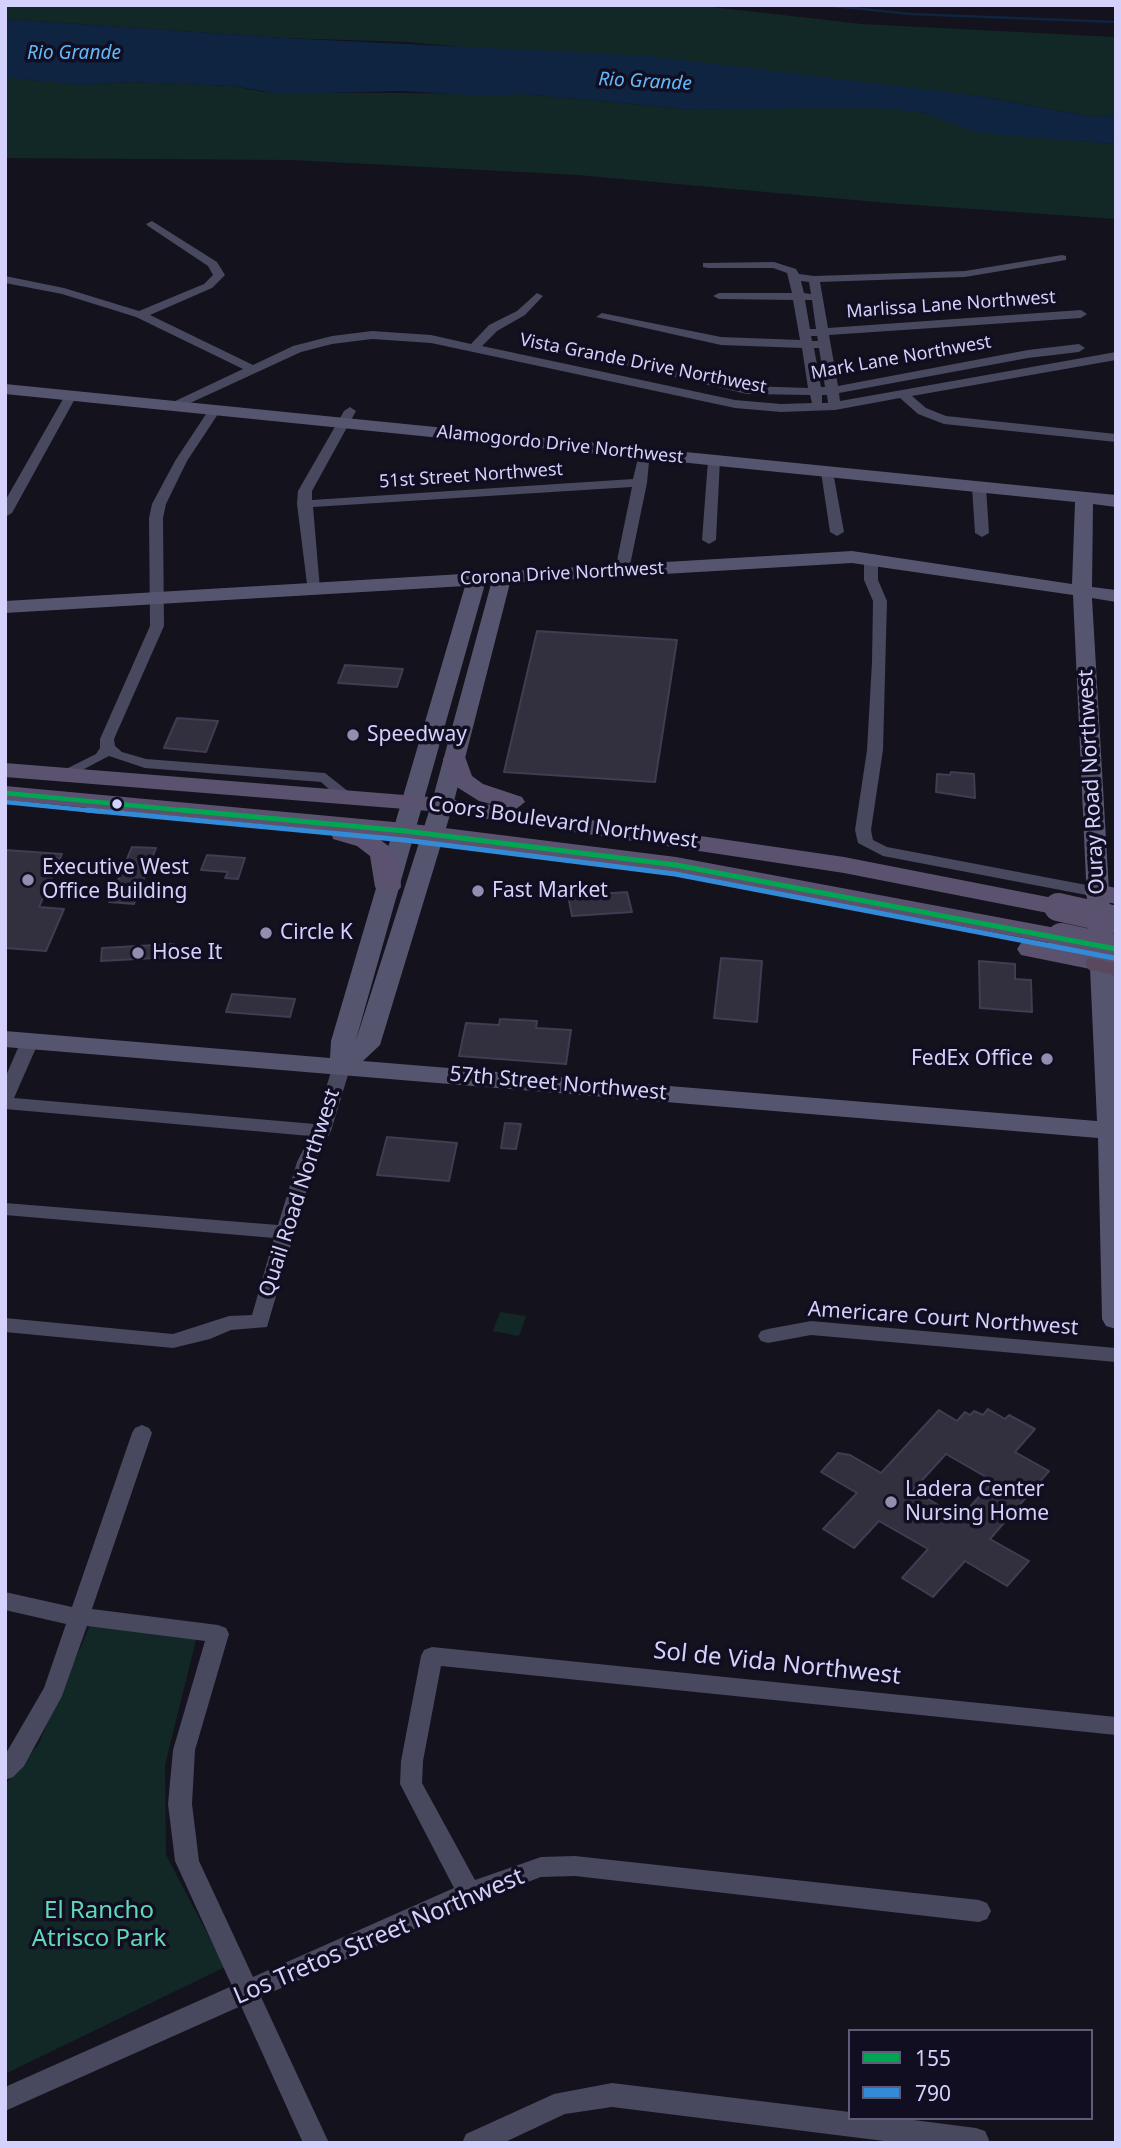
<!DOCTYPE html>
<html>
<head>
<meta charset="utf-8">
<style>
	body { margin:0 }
	#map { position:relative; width:1121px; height:2148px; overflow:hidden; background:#14121d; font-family:"Noto Sans",sans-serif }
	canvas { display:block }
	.frame { position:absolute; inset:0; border:7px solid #d4d1fd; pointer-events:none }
	.legend { position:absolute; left:848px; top:2029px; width:245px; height:91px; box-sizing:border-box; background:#110e21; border:2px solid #5f5c79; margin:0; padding:9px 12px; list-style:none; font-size:21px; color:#d4d1fd }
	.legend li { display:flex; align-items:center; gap:14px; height:35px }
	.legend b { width:35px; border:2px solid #5f5c79 }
</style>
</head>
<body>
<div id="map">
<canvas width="1121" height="2148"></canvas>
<div class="frame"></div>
<ul class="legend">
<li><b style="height:9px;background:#00a651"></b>155</li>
<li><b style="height:9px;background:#338bd7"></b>790</li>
</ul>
</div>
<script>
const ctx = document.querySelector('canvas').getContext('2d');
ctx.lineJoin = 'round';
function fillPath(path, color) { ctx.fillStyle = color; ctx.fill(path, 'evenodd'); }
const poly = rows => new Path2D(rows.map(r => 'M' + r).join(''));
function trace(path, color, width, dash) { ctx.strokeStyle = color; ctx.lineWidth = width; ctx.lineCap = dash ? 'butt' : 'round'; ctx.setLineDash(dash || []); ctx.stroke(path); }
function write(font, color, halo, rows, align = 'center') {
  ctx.font = font + ' "Noto Sans",sans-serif'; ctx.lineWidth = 7; ctx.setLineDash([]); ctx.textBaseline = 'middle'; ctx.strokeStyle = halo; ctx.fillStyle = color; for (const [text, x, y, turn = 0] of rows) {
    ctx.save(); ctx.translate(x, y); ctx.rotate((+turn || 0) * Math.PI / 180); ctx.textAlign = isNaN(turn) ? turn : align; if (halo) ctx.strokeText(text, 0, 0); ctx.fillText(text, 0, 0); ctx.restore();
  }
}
fillPath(poly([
	[5,5,694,5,862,24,1116,37,1116,115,1093,117,979,96,408,42,284,38,5,19],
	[5,77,80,85,129,82,233,86,264,92,525,94,694,110,842,106,899,108,1034,137,1116,144,1116,219,887,203,578,175,292,160,5,158],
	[500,1312,526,1316,519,1336,493,1331],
	[91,1623,197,1636,165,1765,166,1855,225,1967,5,2074,5,1785,38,1745]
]), '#122827');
fillPath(poly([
	[5,19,284,38,649,56,979,96,1093,117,1116,115,1116,144,979,133,925,113,870,107,694,110,525,94,488,96,401,91,280,94,233,86,129,82,80,85,21,79,5,77]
]), '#0f2441');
trace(poly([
	[823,5,911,14,1116,22]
]), '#0f2441', 2.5);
const building = poly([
	[537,631,677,640,655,782,504,772,537,631],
	[345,665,403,669,397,687,338,683,345,665],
	[177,718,218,721,206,752,164,748,177,718],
	[951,772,974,774,975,798,936,792,937,774,950,775,951,772],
	[132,847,156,848,134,904,109,902,132,847],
	[5,850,62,854,39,907,64,909,46,951,5,948,5,850],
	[207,855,245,858,238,879,225,878,228,872,201,870,207,855],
	[627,892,632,912,572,916,568,896,627,892],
	[174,944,173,957,101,961,102,948,174,944],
	[721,958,762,961,757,1022,714,1018,721,958],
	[979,961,1015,964,1015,979,1031,980,1032,1012,980,1008,979,961],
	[232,994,295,999,290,1017,226,1012,232,994],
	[500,1019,537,1021,536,1028,571,1030,566,1064,459,1056,466,1023,499,1025,500,1019],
	[505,1123,521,1124,516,1149,501,1148,505,1123],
	[387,1137,457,1143,449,1181,377,1175,387,1137],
	[988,1409,1005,1419,1009,1415,1035,1429,1015,1452,1049,1471,990,1539,1029,1561,1007,1586,965,1561,933,1597,902,1578,928,1549,879,1521,854,1548,823,1529,857,1493,821,1472,838,1453,850,1455,881,1473,939,1410,957,1421,965,1412,970,1415,974,1411,983,1415,988,1409],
	[946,1454,993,1481,960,1518,913,1490,946,1454]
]);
fillPath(building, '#32303f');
trace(building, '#403c51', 2);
fillPath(poly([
	[152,221,217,262,225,275,212,288,150,315,253,365,293,346,332,336,372,331,431,335,471,344,489,325,517,311,537,293,543,296,525,315,497,331,482,346,735,400,781,404,812,403,810,395,747,394,559,350,565,346,747,386,808,388,802,348,721,345,596,317,602,313,721,337,800,340,793,300,719,299,713,296,719,293,792,293,787,273,773,268,707,268,703,267,703,263,774,262,796,269,799,274,814,276,965,271,1062,255,1066,256,1066,260,965,277,820,282,828,328,1081,310,1087,314,1081,318,829,335,838,386,1028,350,1079,344,1085,348,1079,352,1028,358,839,393,840,401,1116,352,1116,360,912,396,926,408,946,416,1116,434,1116,442,944,424,918,414,900,398,835,410,781,412,735,408,431,343,372,339,332,344,301,352,175,410,169,406,171,403,243,369,136,317,62,294,5,283,5,276,64,288,139,311,204,284,213,275,208,266,148,226,146,224,152,221],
	[801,281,809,282,811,294,804,293,801,281],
	[805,300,812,300,816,329,810,329,805,300],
	[811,336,817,336,818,341,812,341,811,336],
	[814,348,819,348,825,387,821,387,814,348],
	[822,395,827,395,828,403,822,403,822,395],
	[67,392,77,395,12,513,5,517,5,501,67,392],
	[214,407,220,411,187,461,166,504,163,518,164,626,114,739,115,746,122,752,146,759,325,773,349,792,352,795,349,798,339,798,321,782,145,768,109,756,69,777,59,777,56,774,96,754,100,748,100,739,150,626,149,518,152,504,175,461,210,408,214,407],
	[350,407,356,411,312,491,312,500,633,479,639,454,645,450,650,451,647,483,629,570,622,574,615,570,632,487,313,507,320,589,313,593,308,592,297,504,298,491,344,411,350,407],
	[714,456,720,460,716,540,709,544,702,540,708,460,714,456],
	[827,468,833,472,844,532,837,536,830,532,821,472,827,468],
	[979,483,986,487,989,533,982,537,975,533,972,487,979,483],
	[871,554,878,558,878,580,887,601,883,750,871,830,873,840,887,847,1097,887,1103,889,1105,892,1103,895,1097,897,883,856,858,843,855,830,867,750,872,662,873,601,864,580,864,558,871,554],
	[30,1035,39,1041,14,1098,315,1124,333,1065,336,1061,348,1061,351,1065,331,1131,315,1162,267,1327,231,1330,210,1339,173,1348,5,1332,5,1318,173,1334,229,1316,252,1315,274,1238,5,1215,5,1203,278,1225,297,1162,310,1136,5,1109,5,1078,21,1041,30,1035],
	[811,1321,1116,1348,1116,1362,811,1335,768,1343,761,1341,758,1336,761,1331,768,1329,811,1321],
	[142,1425,149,1428,152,1433,92,1609,218,1625,226,1628,229,1634,195,1750,192,1804,199,1861,253,1977,454,1888,400,1784,401,1761,421,1656,424,1650,432,1647,1116,1717,1116,1735,441,1666,423,1761,422,1783,475,1880,541,1857,575,1856,979,1900,987,1903,991,1911,987,1919,979,1922,575,1876,541,1877,477,1901,261,1997,329,2143,303,2143,241,2006,5,2111,5,2087,232,1986,175,1861,168,1804,173,1750,205,1641,87,1626,62,1696,24,1766,13,1777,5,1780,5,1755,44,1688,66,1624,5,1610,5,1592,72,1607,132,1433,135,1428,142,1425],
	[612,2083,850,2112,850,2118,898,2118,976,2128,985,2131,989,2140,988,2143,900,2143,612,2107,565,2114,503,2143,462,2143,466,2134,554,2094,612,2083]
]), '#48485e');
fillPath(poly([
	[5,384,1116,495,1116,507,1093,504,1092,587,1116,590,1116,602,1092,598,1116,1012,1116,1329,1106,1326,1102,1319,1098,1138,5,1047,5,1031,330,1058,331,1041,465,586,5,613,5,601,852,551,1072,584,1075,502,5,394,5,384],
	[852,563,1073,595,1097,1121,363,1061,380,1045,453,805,510,583,852,563],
	[485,584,491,584,431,805,355,1043,485,584]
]), '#555570');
fillPath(poly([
	[455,752,464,754,472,776,483,784,522,797,525,802,516,809,844,857,1058,899,1067,901,1071,907,1067,913,1058,915,844,873,442,812,5,777,5,763,442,798,499,806,479,801,452,784,443,759,446,754,455,752],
	[5,786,405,823,676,857,1061,929,1070,931,1074,937,1070,943,1061,945,676,873,375,836,390,847,399,863,401,887,397,892,388,895,379,892,375,887,370,856,357,846,333,839,331,831,5,800,5,786],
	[1097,884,1116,888,1116,904,1088,898,1084,892,1088,886,1097,884],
	[1030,941,1109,957,1113,963,1109,969,1100,971,1021,955,1017,949,1021,943,1030,941]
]), '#5b526f');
fillPath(poly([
	[1100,954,1116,957,1116,975,1089,970,1085,963,1089,956,1100,954]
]), '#5a485e');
trace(poly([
	[1058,907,1116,920],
	[1061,937,1116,949]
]), '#5b526f', 28);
trace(poly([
	[5,793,200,812]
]), '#00a651', 4.5);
trace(poly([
	[182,810,405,831,676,865,1116,949]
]), '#00a651', 5);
trace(poly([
	[5,802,105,812]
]), '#338bd7', 4.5);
trace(poly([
	[87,810,404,840,675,874,1114,958]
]), '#338bd7', 5);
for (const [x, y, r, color] of [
	[353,735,7,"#918eaf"],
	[117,804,6,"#d4d1fd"],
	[28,880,7,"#918eaf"],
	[478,891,7,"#918eaf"],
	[266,933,7,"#918eaf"],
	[138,953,7,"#918eaf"],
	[1047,1059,7,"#918eaf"],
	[891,1502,7,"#918eaf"]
]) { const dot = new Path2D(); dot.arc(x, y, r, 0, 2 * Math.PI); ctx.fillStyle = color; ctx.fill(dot); trace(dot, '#110e21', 2.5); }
write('18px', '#d4d1fd', '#110e21', [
	["Marlissa Lane Northwest",951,305,-4],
	["Mark Lane Northwest",901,358,-10],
	["Vista Grande Drive Northwest",643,364,11],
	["Alamogordo Drive Northwest",560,445,6],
	["51st Street Northwest",471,476,-4],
	["Corona Drive Northwest",562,574,-3]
]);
write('italic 19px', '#63baf9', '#110e21', [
	["Rio Grande",74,54],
	["Rio Grande",645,82,3]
]);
write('21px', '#d4d1fd', '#110e21', [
	["Speedway",367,735],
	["Executive West",42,868],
	["Office Building",42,892],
	["Fast Market",492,891],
	["Circle K",280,933],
	["Hose It",152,953],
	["FedEx Office",1033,1059,"right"],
	["Ladera Center",905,1490],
	["Nursing Home",905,1514]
], 'left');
write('21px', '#d4d1fd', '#110e21', [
	["Ouray Road Northwest",1092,782,-93],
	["Coors Boulevard Northwest",563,823,8],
	["57th Street Northwest",558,1084,5],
	["Quail Road Northwest",300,1193,-72],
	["Americare Court Northwest",943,1319,4]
]);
write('24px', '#d4d1fd', '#110e21', [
	["Sol de Vida Northwest",777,1664,6],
	["Los Tretos Street Northwest",379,1937,-23]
]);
write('24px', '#60dab6', '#110e21', [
	["El Rancho",99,1911],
	["Atrisco Park",99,1939]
]);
</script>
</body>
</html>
